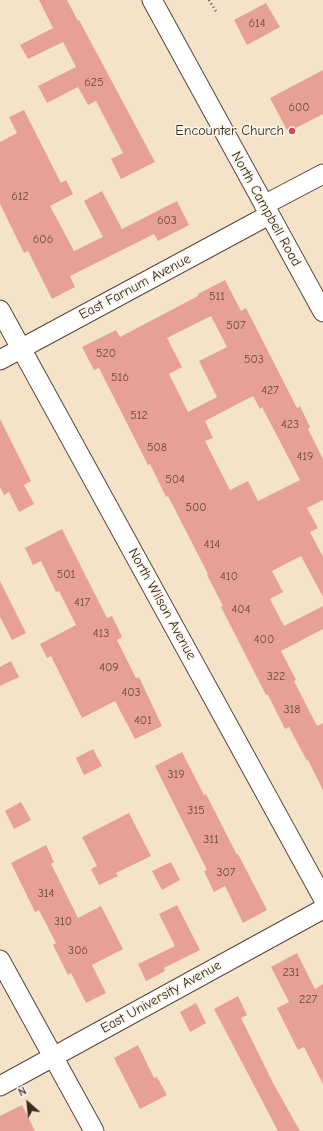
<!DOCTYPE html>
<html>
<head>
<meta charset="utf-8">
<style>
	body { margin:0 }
	#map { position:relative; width:323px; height:1131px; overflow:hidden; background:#f5e3c9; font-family:"Comic Neue",sans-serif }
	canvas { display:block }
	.north { position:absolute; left:8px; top:1083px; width:40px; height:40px; -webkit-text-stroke:3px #fbf7ec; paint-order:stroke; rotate:333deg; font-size:11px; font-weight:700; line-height:16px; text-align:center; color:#3b2a1e }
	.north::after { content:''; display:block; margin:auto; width:14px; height:18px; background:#3b2a1e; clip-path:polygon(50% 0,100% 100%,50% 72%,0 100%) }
</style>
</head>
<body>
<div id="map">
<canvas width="323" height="1131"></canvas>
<div class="north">N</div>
</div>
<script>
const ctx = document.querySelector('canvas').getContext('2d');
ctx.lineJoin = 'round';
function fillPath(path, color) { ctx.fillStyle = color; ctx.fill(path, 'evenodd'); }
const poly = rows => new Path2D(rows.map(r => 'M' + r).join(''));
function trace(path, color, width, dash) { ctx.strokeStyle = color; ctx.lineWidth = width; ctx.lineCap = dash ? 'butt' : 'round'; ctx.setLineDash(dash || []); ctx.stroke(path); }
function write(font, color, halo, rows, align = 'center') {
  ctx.font = font + ' "Comic Neue",sans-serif'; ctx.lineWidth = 3; ctx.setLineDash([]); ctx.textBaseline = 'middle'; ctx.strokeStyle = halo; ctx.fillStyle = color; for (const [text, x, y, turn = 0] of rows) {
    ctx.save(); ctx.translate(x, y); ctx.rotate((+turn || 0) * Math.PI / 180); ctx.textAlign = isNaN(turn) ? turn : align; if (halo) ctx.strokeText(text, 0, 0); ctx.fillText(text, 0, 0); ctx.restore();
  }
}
fillPath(poly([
	[39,0,67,0,78,21,79,20,155,162,121,179,111,159,123,153,96,101,88,105,78,87,47,103,38,86,76,67,63,42,28,59,20,45,53,28],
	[266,3,280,27,247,45,234,20],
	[323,70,323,114,288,132,270,98],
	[24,110,61,183,66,180,73,194,50,206,74,251,103,237,84,201,102,191,122,229,177,201,189,225,158,241,154,234,70,276,75,287,52,299,28,251,24,253,0,204,0,142,17,133,9,117],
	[225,280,241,311,246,308,297,408,300,406,310,427,308,429,323,459,323,500,307,508,318,528,310,532,323,557,323,597,301,556,272,571,283,592,270,599,284,626,323,606,323,629,281,651,296,680,294,681,317,726,323,723,323,790,308,760,307,761,289,727,285,729,268,695,266,695,221,607,223,606,207,575,208,574,168,496,166,497,150,464,148,465,99,368,94,370,82,347,116,330,120,337,198,296,198,294],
	[211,316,227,347,199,361,217,397,188,412,169,374,182,367,167,338],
	[253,396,260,409,262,407,300,480,258,501,248,481,230,490,205,441,213,438,205,421],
	[0,419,31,481,24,485,34,504,19,512,9,492,4,495,0,487],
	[62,529,107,618,112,616,122,637,117,640,136,678,139,677,162,726,135,739,115,701,82,718,51,656,47,658,40,644,76,625,59,591,56,592,41,561,33,565,25,548],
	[0,581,26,633,12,640,0,617],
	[11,661,19,677,0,686,0,667],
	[93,749,102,766,84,775,76,758],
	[182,752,204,795,206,794,237,855,238,854,267,910,243,923,225,886,214,892,204,871,207,870,155,766],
	[21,802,31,820,14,829,5,811],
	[129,813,151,856,116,873,118,876,99,885,91,869,97,866,82,837],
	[46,845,54,862,51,864,78,918,101,906,123,949,92,965,106,993,86,1003,71,973,68,975,53,945,56,943,39,910,35,912,11,863],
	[171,862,180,880,162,890,152,871],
	[177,905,200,950,164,968,165,971,146,981,138,964,175,946,159,914],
	[297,953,315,989,323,984,323,1084,304,1047,298,1050,277,1008,289,1002,271,967],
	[238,996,247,1015,241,1018,273,1083,300,1131,278,1131,214,1009],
	[196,1003,206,1023,190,1032,180,1012],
	[138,1045,154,1078,157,1077,167,1095,140,1109,114,1058],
	[22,1105,35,1131,0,1131,0,1116]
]), '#e7a095');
const minor = poly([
	[152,0,323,312],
	[264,205,323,174],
	[0,310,323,898],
	[0,360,269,215],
	[0,960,94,1131],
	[0,1086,323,909]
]);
trace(minor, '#574638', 21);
trace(poly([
	[209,0,217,13]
]), '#574638', 2.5, [1, 3]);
trace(minor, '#fff', 19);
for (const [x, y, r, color] of [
	[292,131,4,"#d1495b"]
]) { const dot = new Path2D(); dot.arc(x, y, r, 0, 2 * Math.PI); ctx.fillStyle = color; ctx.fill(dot); trace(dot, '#fbf7ec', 1.5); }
write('12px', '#66483c', null, [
	["614",257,24],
	["625",94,83],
	["600",299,108],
	["612",20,197],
	["603",167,221],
	["606",43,240],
	["511",217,297],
	["507",236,326],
	["520",106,354],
	["503",254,360],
	["516",120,378],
	["427",270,391],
	["512",139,416],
	["423",290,425],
	["508",157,448],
	["419",305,457],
	["504",175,480],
	["500",196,508],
	["414",212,545],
	["501",66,575],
	["410",229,577],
	["417",82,603],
	["404",241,610],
	["413",101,634],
	["400",264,640],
	["409",109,668],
	["322",276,677],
	["403",131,693],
	["318",292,710],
	["401",143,721],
	["319",176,775],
	["315",196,811],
	["311",211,840],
	["307",226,873],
	["314",46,894],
	["310",63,922],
	["306",78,951],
	["231",291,973],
	["227",308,1000]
]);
write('14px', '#3b2a1e', '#fbf7ec', [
	["Encounter Church",284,131]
], 'right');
write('14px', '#3b2a1e', '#fbf7ec', [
	["North Campbell Road",266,209,61],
	["East Farnum Avenue",135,287,-28],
	["North Wilson Avenue",162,604,61],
	["East University Avenue",161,997,-29]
]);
</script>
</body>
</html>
